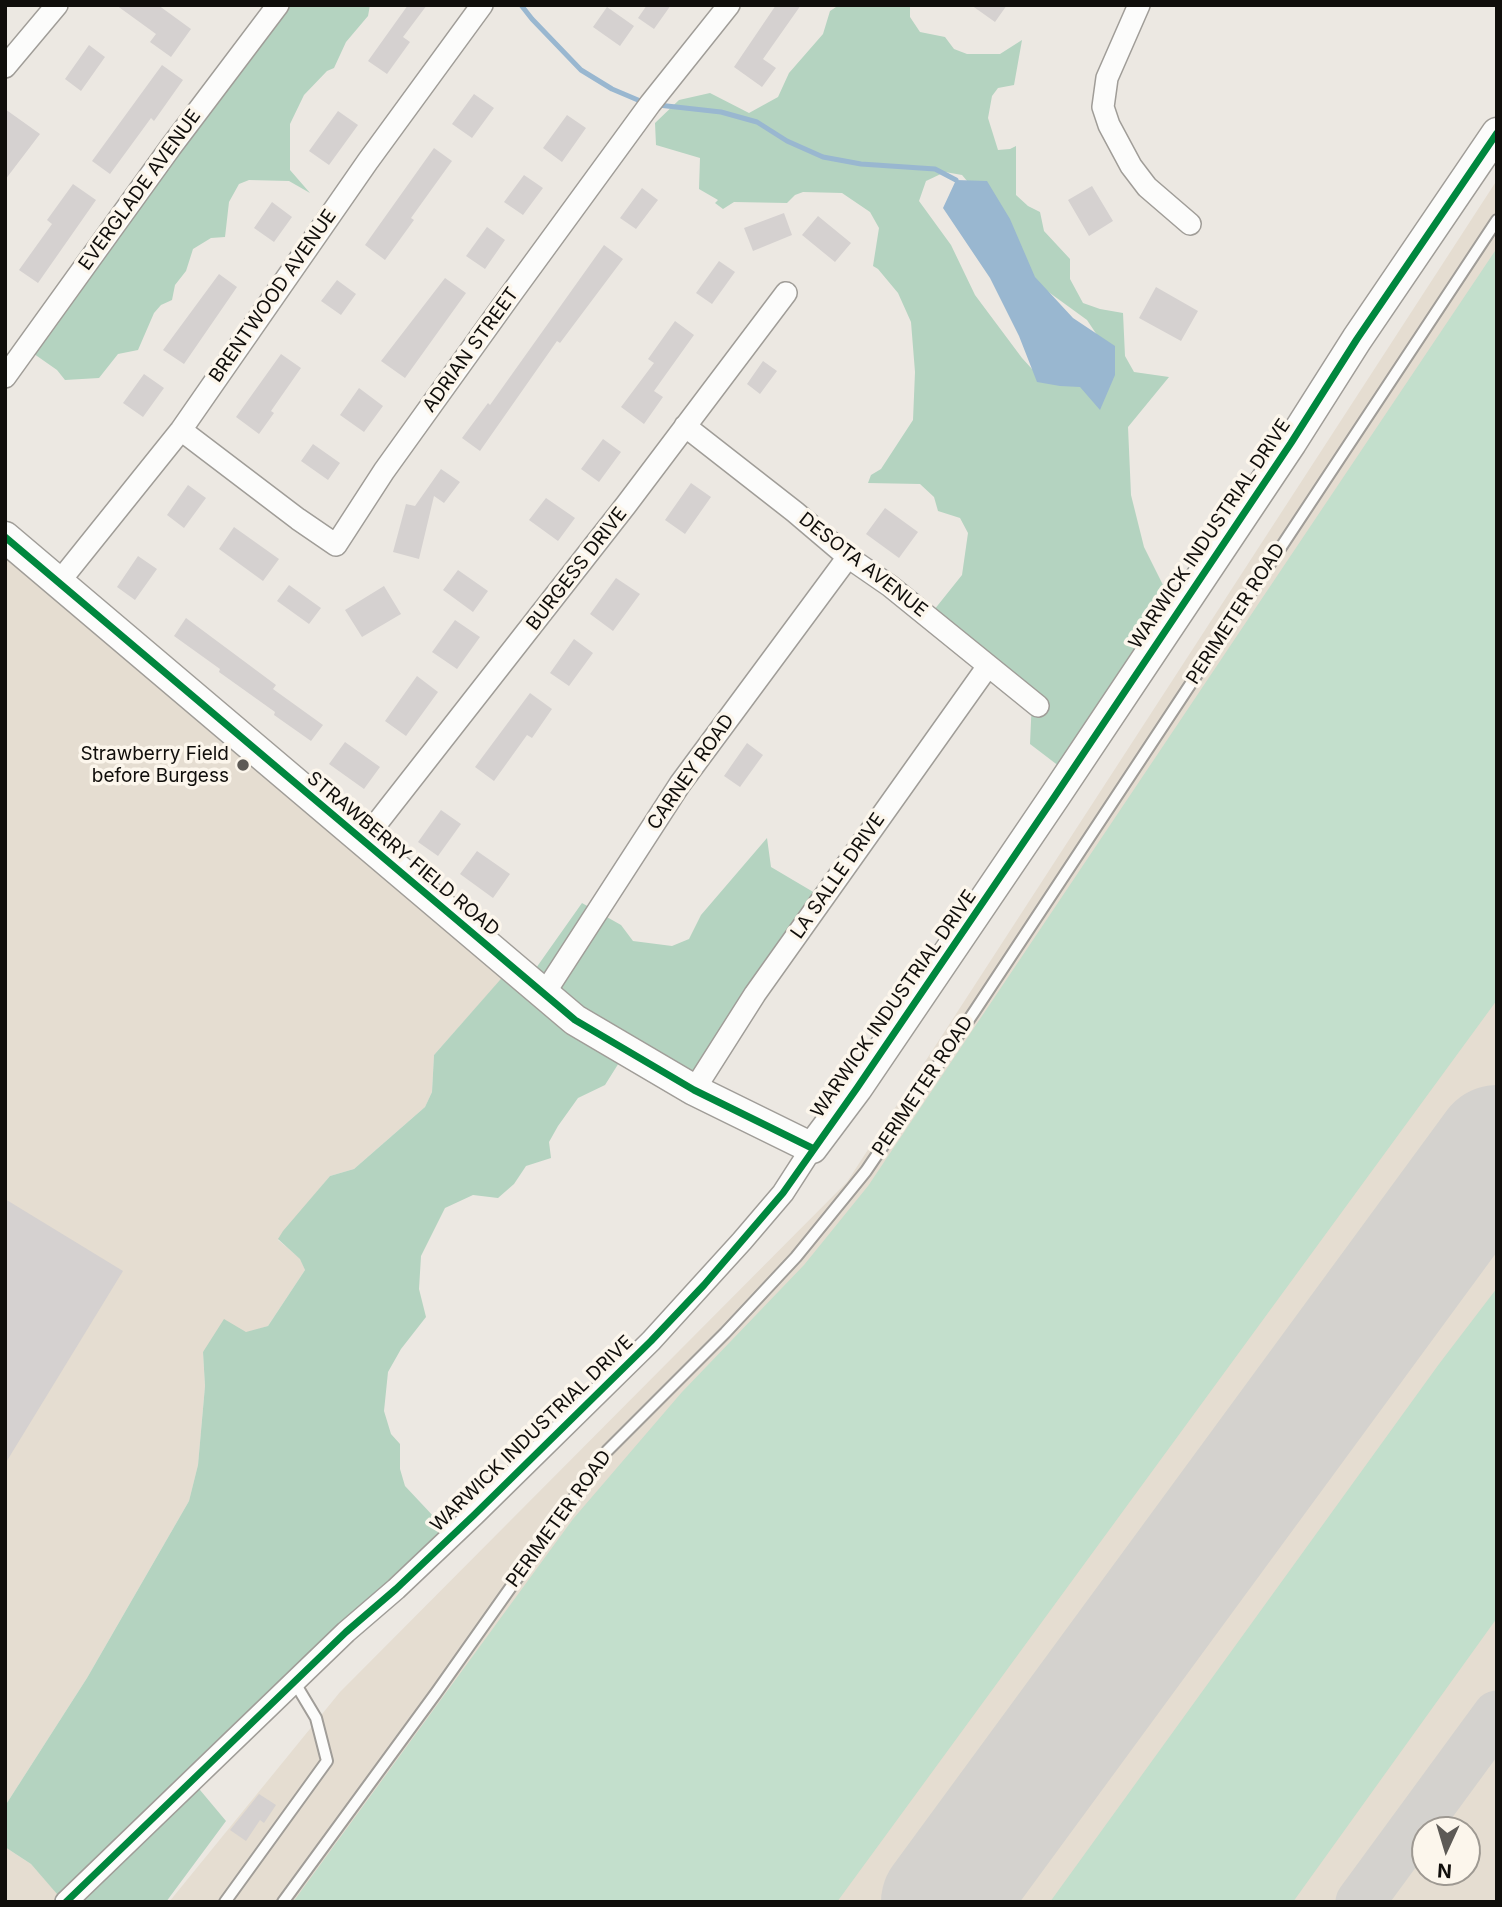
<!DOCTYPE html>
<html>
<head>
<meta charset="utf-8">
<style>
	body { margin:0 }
	#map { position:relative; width:1502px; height:1907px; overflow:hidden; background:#ece8e2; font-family:Inter,sans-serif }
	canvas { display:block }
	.frame { position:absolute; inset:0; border:7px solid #100e0b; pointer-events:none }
	.north { position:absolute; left:1411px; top:1816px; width:70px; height:70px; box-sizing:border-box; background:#fcf6ec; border:2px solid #9e9992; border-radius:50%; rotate:184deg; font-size:19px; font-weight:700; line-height:28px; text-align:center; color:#100e0b }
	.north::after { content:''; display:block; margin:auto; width:24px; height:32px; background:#5d5a56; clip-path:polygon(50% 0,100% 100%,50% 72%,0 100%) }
</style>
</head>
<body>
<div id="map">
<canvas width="1502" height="1907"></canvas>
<div class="frame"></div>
<div class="north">N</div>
</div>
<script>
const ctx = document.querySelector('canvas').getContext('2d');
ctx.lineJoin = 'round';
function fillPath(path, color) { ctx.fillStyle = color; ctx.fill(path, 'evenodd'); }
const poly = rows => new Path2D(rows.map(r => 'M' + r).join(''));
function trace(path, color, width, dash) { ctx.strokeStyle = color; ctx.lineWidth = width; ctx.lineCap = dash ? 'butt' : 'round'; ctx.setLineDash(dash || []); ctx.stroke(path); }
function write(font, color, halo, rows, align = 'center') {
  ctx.font = font + ' Inter,sans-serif'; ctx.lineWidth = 7; ctx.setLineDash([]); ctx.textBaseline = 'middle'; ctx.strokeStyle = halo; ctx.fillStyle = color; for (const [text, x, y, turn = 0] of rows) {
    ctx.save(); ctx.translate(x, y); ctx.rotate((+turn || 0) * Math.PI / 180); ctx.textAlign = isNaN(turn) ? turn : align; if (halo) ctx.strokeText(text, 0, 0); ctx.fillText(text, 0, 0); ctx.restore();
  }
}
fillPath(poly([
	[1497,180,1497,1902,169,1902,340,1692,847,1182],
	[1425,1830,1467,1830,1467,1872,1425,1872],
	[5,538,508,972,434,1055,432,1092,425,1107,354,1169,330,1176,278,1240,301,1259,305,1270,268,1326,246,1333,203,1352,205,1386,198,1465,189,1501,87,1678,5,1806],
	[5,1847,31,1864,65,1901,5,1902]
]), '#e5ddd1');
fillPath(poly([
	[1497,248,1497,1000,837,1902,293,1902,573,1519,682,1392,804,1265,868,1186],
	[1497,1288,1497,1618,1293,1902,1050,1902,1439,1364]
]), '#c3dfcc');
fillPath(poly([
	[279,5,370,5,368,16,346,42,334,68,327,71,304,95,290,124,290,170,310,193,289,181,249,180,239,184,229,202,225,237,211,238,193,249,186,271,175,285,172,300,161,305,154,313,138,350,118,354,99,378,65,380,57,370,27,349],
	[839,5,910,5,910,17,920,32,945,37,954,49,967,54,1000,54,1022,40,1014,85,998,88,992,96,988,118,998,150,1010,149,1016,146,1016,195,1028,206,1040,212,1044,231,1070,259,1070,279,1083,303,1100,309,1123,313,1125,356,1134,372,1169,377,1128,427,1131,495,1144,547,1176,611,1068,773,1030,744,1032,699,930,615,962,575,968,533,960,518,938,511,934,497,920,484,868,483,871,475,881,469,913,420,915,372,911,322,898,293,878,269,873,266,879,228,870,212,842,193,803,192,795,195,787,203,734,202,723,209,715,203,718,200,699,189,700,158,656,145,655,123,679,100,710,93,749,113,778,97,789,73,823,34,830,11],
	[945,172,962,175,990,208,1034,277,1043,288,1087,320,1097,335,1042,380,1022,358,975,295,951,245,919,201,926,181],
	[767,838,771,867,815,893,688,1083,627,1050,605,1085,578,1098,558,1126,549,1142,551,1158,526,1166,514,1184,498,1198,473,1195,445,1208,421,1256,419,1289,426,1317,401,1349,388,1372,384,1411,391,1434,400,1444,400,1469,405,1486,450,1534,195,1784,226,1821,166,1902,64,1902,31,1864,5,1847,5,1806,87,1678,189,1501,198,1465,205,1386,203,1352,224,1319,246,1332,268,1326,305,1270,300,1259,278,1239,283,1231,330,1176,354,1169,425,1107,432,1092,434,1055,507,972,529,978,582,903,621,925,633,941,672,946,689,939,701,915]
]), '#b4d3c0');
fillPath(poly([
	[956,180,987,181,1010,219,1035,277,1073,318,1115,346,1115,375,1100,410,1080,387,1060,386,1037,382,1019,336,990,278,943,208]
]), '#99b7d0');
trace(poly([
	[521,5,532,19,581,70,612,89,645,103],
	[658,105,721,112,757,122,787,141,823,157,861,164,935,169,956,180]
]), '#99b7d0', 5);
trace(poly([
	[1439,1225,1468,1200,1497,1187],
	[1360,1902,1497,1715]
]), '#d4d2ce', 49);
trace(poly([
	[943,1902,1497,1147]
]), '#d4d2ce', 124);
fillPath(poly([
	[116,5,158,5,191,29,171,57,150,42,156,34],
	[408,5,427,5,403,37,410,42,387,74,368,61],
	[647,5,671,5,654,29,638,18],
	[776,5,801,5,763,59,776,68,762,87,734,67],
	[971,5,1007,5,995,22],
	[607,7,634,26,620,46,593,27],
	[89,45,105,57,81,91,65,79],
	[162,65,183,80,154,121,151,118,110,174,92,161],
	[474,94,494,108,472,138,452,124],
	[5,109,40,134,5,180],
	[338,111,358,125,329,165,309,151],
	[567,115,586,128,562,162,543,148],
	[434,148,452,161,411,218,414,220,385,260,365,245],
	[524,175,543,188,523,215,504,202],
	[73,184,96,200,38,283,19,270,52,224,47,220],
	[1092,186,1113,221,1089,236,1068,200],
	[642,188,658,200,636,229,620,218],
	[272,202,292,217,274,242,254,228],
	[784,213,792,235,753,251,744,228],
	[818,216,851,243,835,262,802,235],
	[487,227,505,240,485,269,466,256],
	[604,245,623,259,560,343,557,341,480,451,462,438,488,403,490,405],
	[719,261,735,272,712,304,696,293],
	[219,274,237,287,184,364,163,350],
	[445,278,466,293,405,378,381,361],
	[337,280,356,294,341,315,321,301],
	[1156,287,1198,311,1181,341,1139,318],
	[675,321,694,335,654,391,663,397,644,424,621,407,654,363,648,359],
	[281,354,301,368,271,411,274,413,259,434,236,417],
	[763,361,777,371,760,394,747,384],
	[144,374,164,388,143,417,123,403],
	[359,388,383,406,364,432,340,415],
	[603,439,621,452,599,482,581,469],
	[313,444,340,463,328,480,301,461],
	[441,469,460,482,444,503,434,496,419,559,393,552,406,504,415,506],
	[691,483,711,497,685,534,665,520],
	[188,485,206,498,184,528,167,515],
	[546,498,575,518,558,541,529,520],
	[885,508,918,532,899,558,866,534],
	[234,527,279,559,263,581,219,549],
	[138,556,157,569,135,600,117,587],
	[458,570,488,591,473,612,443,590],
	[616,578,640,594,613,631,590,614],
	[289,585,321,608,309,624,277,601],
	[384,586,401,614,362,637,345,610],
	[186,618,276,685,273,689,323,725,311,741,274,715,275,712,219,672,220,669,174,636],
	[455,620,480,637,457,669,432,652],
	[574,639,593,653,569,686,550,673],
	[417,676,438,692,406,736,385,721],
	[530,693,552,709,532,738,527,735,494,781,475,767],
	[345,742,380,767,364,789,329,764],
	[747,743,763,755,740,787,724,776],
	[441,810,461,824,438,856,418,842],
	[477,851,510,874,493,898,460,874],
	[5,1199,123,1271,5,1464],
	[259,1794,276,1805,264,1823,260,1820,246,1841,230,1830]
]), '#d5d1d0');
const lane = poly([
	[225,1902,327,1761,316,1718,295,1683],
	[283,1902,436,1693,607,1451,725,1333,796,1257,866,1171,974,1012,1497,220]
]);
const street = poly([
	[1139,5,1107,78,1103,107,1109,125,1131,166,1147,187,1190,224],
	[5,67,57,5],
	[5,377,170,148,278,5],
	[685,426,795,512,848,557,890,586,1038,706],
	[181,430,298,519,336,545,384,471,509,297,650,104,729,5],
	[59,582,181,430,368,161,482,5],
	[363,841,626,505,786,293],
	[544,994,680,784,848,557],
	[694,1090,755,994,988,666],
	[66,1902,346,1632,396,1589,474,1515,651,1341,742,1241,783,1193,812,1148]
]);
const secondary = poly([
	[5,537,575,1020,694,1090,812,1148,857,1088,1055,796,1291,443,1357,339,1497,133]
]);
trace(lane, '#a09d98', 14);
trace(street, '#a09d98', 24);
trace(secondary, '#a09d98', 33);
trace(lane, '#fcfcfb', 10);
trace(street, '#fcfcfb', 21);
trace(secondary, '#fcfcfb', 30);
trace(poly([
	[5,537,575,1020,694,1090,812,1148],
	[66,1902,346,1632,396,1589,474,1515,651,1341,704,1285,783,1193,857,1088,1055,796,1291,443,1357,339,1497,133]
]), '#00873e', 7);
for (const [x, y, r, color] of [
	[243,765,7,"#5d5a56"]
]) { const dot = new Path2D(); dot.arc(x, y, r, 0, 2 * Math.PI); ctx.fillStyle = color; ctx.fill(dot); trace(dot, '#fcf6ec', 2.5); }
write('19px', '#100e0b', '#fcf6ec', [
	["EVERGLADE AVENUE",140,190,-54],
	["BRENTWOOD AVENUE",273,296,-55],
	["ADRIAN STREET",471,350,-54],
	["WARWICK INDUSTRIAL DRIVE",1210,534,-56],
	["DESOTA AVENUE",863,565,38],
	["BURGESS DRIVE",577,569,-52],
	["PERIMETER ROAD",1236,614,-57],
	["CARNEY ROAD",691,772,-55],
	["STRAWBERRY FIELD ROAD",403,854,40],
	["LA SALLE DRIVE",838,876,-55],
	["WARWICK INDUSTRIAL DRIVE",894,1004,-55],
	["PERIMETER ROAD",923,1086,-56],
	["WARWICK INDUSTRIAL DRIVE",532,1434,-44],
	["PERIMETER ROAD",559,1519,-54]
]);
write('19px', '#100e0b', '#fcf6ec', [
	["Strawberry Field",229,754],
	["before Burgess",229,776]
], 'right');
</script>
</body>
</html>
